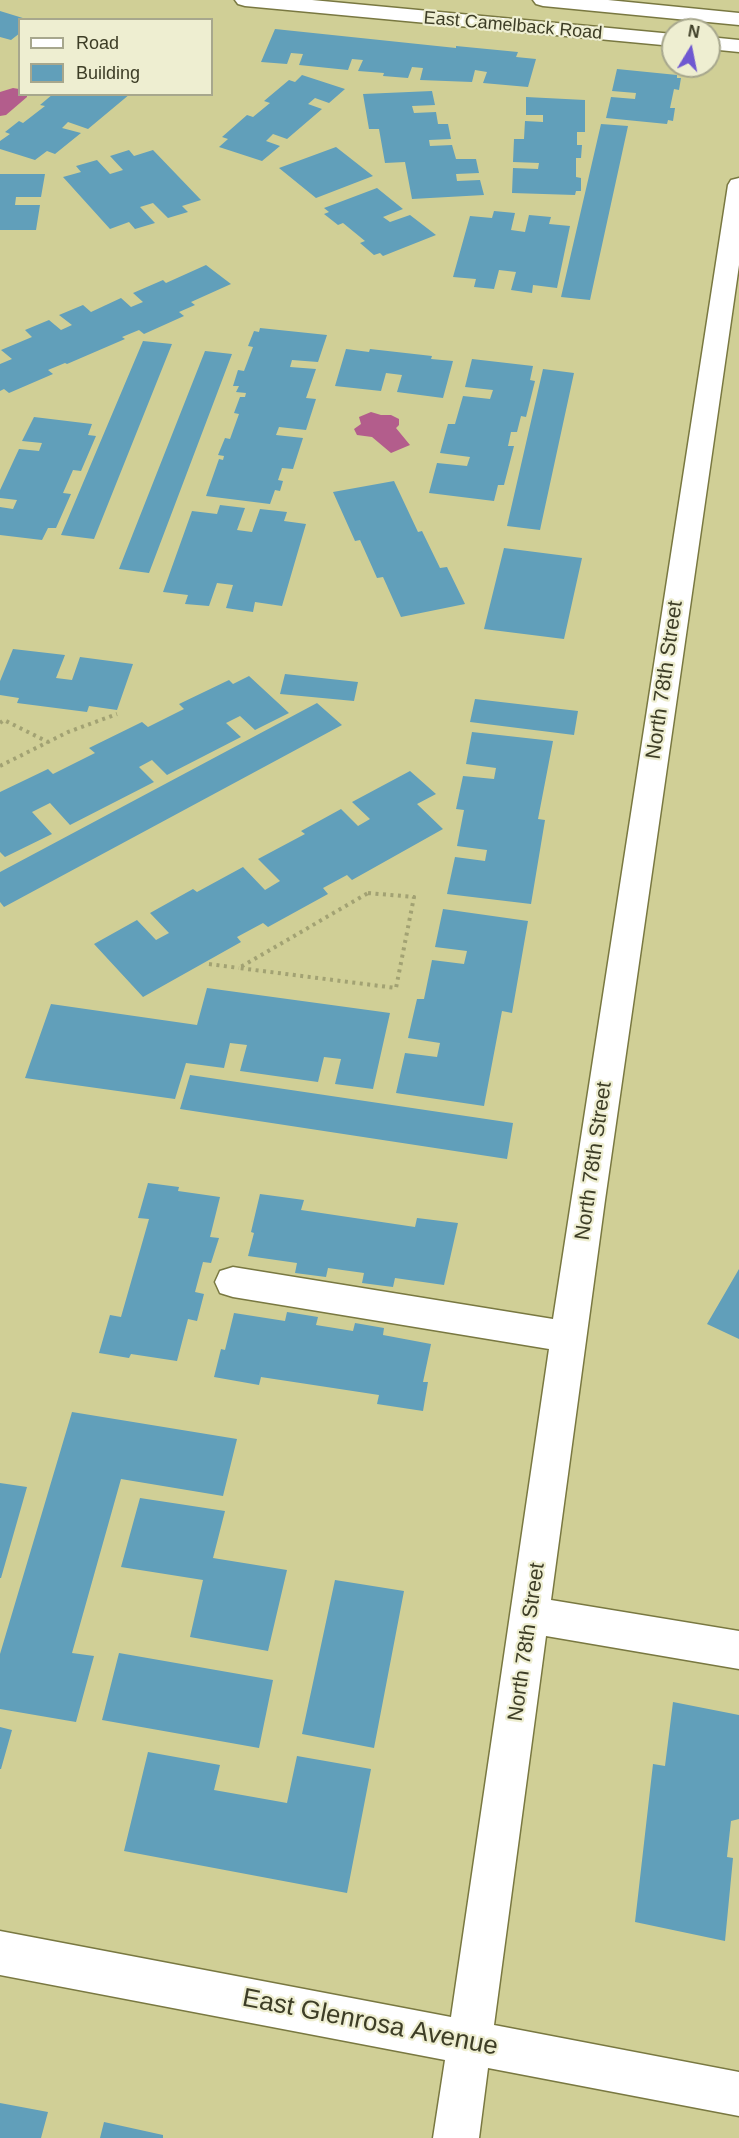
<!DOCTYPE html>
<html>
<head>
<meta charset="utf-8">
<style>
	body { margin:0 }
	#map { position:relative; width:739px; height:2138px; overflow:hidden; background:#d0cf96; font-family:Arial,sans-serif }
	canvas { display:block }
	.legend { position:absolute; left:18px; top:18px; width:195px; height:78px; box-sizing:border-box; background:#eeeed1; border:2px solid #a7a78d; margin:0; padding:8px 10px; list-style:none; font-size:18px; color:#3d3d26 }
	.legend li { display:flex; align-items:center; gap:12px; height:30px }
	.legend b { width:30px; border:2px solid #a7a78d }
	.north { position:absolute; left:661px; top:18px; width:60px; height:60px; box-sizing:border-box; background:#eeeed1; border:2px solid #a7a78d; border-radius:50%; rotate:10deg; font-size:16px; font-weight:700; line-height:24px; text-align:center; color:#3d3d26 }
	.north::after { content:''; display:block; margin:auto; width:21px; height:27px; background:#6f58d1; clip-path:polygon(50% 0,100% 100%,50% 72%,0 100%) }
</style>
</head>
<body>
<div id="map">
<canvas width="739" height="2138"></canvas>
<ul class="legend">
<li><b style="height:8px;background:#fff"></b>Road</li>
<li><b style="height:16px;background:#619fba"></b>Building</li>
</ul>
<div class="north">N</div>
</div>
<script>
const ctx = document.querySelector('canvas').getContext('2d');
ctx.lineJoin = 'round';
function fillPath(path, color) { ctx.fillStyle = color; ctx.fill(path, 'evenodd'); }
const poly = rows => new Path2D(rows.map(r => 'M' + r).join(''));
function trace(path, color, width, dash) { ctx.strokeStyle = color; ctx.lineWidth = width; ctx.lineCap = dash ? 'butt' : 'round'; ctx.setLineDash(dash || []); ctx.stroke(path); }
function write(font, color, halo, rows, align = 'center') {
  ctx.font = font + ' Arial,sans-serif'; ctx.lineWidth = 4.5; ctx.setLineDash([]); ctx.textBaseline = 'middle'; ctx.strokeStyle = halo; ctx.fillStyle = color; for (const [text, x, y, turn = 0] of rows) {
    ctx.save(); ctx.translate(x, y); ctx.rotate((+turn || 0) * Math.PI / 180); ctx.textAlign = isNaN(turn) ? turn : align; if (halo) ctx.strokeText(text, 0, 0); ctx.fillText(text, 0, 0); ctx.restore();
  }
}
fillPath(poly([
	[13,88,19,89,20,94,27,95,27,97,6,115,0,116,0,92],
	[371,412,381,415,391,415,399,419,399,425,396,428,410,445,391,453,372,437,357,435,354,429,361,424,359,417]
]), '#b35d8c');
fillPath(poly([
	[0,11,26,19,20,20,20,33,11,40,0,37],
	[275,29,456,48,456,46,518,52,516,57,536,59,528,87,483,83,487,72,475,70,472,82,420,80,423,68,412,67,408,78,383,76,384,73,358,71,363,60,352,59,348,70,299,65,303,54,291,53,287,64,261,62],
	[617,69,677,75,677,78,681,78,679,90,674,89,670,108,675,108,673,121,668,120,667,124,606,118,611,97,635,99,636,93,612,91],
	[302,75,345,89,329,103,315,98,308,104,322,109,287,139,273,134,266,141,280,146,262,161,219,147,228,139,222,137,247,115,253,117,270,103,264,101,289,80,295,82],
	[432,91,435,105,412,106,414,113,436,112,438,124,448,124,451,139,429,140,430,146,452,145,456,159,476,159,479,173,456,174,457,181,480,180,484,195,412,199,405,162,385,163,379,129,369,129,363,94],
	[53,94,59,95,130,94,88,129,68,122,62,128,81,133,55,154,47,151,35,160,0,149,0,141,10,134,5,132,19,121,23,123,45,106,40,105],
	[526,97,585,100,585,132,577,132,577,145,582,145,581,158,576,158,576,177,581,178,581,191,576,191,575,195,512,193,513,168,538,169,539,163,513,162,514,139,524,139,525,121,543,122,543,115,526,115],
	[601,124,628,126,590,300,561,297],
	[336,147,373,176,316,198,279,168],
	[129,150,134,156,153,150,201,200,182,206,188,212,168,218,153,203,140,207,155,223,135,229,129,222,110,229,63,177,81,172,76,166,97,160,110,174,123,170,110,156],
	[0,174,45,174,41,197,16,197,15,205,40,205,36,230,0,230],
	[377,188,403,209,383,217,390,222,410,215,436,235,383,256,380,253,374,255,360,243,365,241,343,223,338,225,324,214,329,212,324,208],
	[494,211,515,213,511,230,525,232,529,215,551,217,549,224,570,226,557,288,533,285,532,293,511,290,516,272,499,270,494,289,474,287,476,279,453,277,470,216,492,218],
	[206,265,231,284,191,302,195,305,179,312,184,316,144,334,139,330,122,337,125,339,67,364,65,363,48,370,53,374,9,393,4,389,0,391,0,364,12,359,1,350,32,337,25,330,49,320,61,330,72,325,59,315,83,305,91,312,121,298,131,307,143,302,133,293,163,280,166,283],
	[260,328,327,335,318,362,292,360,290,367,316,369,306,398,316,399,306,430,279,427,276,435,303,438,293,469,282,468,278,480,283,481,280,491,275,490,270,504,206,496,219,459,223,460,224,456,218,455,225,438,230,439,239,414,234,413,240,397,245,397,246,393,236,392,239,386,233,386,238,370,244,371,253,347,248,346,254,331,259,332],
	[143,341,172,344,94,539,61,535],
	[346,349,369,352,370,349,432,356,431,359,453,361,443,398,397,392,402,375,386,373,381,391,335,386],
	[205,351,232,354,149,573,119,569],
	[472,359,533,366,530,380,535,381,526,417,521,416,517,432,511,432,508,446,514,446,504,485,498,485,494,501,429,493,437,463,467,466,470,457,440,453,448,424,455,424,463,396,490,399,493,390,465,387],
	[543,369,574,373,540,530,507,526],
	[34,417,92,424,88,435,96,436,81,471,73,470,63,493,71,494,56,528,48,528,42,540,0,535,0,507,13,509,17,500,0,498,0,490,19,449,39,451,42,443,22,441],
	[394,481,418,532,422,531,440,568,447,567,465,604,401,617,383,577,377,578,360,540,355,541,333,492],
	[220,505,245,508,237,530,252,532,260,509,287,512,284,521,306,524,282,606,255,602,253,612,226,608,233,585,217,583,209,606,185,604,188,595,163,592,192,511,217,514],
	[504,548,582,558,564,639,484,629],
	[13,649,65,655,56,678,72,680,80,657,133,664,117,710,89,706,87,712,17,703,19,698,0,695,0,681],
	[285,674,358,682,354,701,280,694],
	[249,676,289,713,255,730,240,716,226,723,241,737,167,775,152,760,139,767,154,782,70,825,50,803,32,812,52,834,5,857,0,852,0,792,48,769,53,774,95,753,89,748,142,722,148,727,184,709,179,704,229,680,233,684],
	[475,699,578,711,574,735,470,722],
	[317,703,342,725,4,907,0,902,0,872],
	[472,732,553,741,538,819,545,820,531,904,447,894,455,857,485,861,487,850,457,846,464,810,456,809,463,776,494,779,496,768,466,764],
	[410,771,436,794,417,804,443,829,352,880,347,875,323,888,328,894,268,927,263,923,237,937,241,942,143,997,94,944,137,920,156,940,169,933,150,913,193,889,197,892,243,867,265,890,280,881,258,859,305,834,301,831,341,809,358,826,370,819,352,802],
	[443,909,528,921,512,1013,502,1011,484,1106,396,1093,405,1053,437,1057,440,1043,408,1038,417,999,424,999,432,960,464,964,467,951,435,947],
	[207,988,390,1013,373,1089,335,1084,341,1059,324,1057,318,1082,240,1071,247,1045,230,1043,224,1068,186,1063,175,1099,25,1078,51,1004,197,1025],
	[190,1075,513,1123,507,1159,180,1109],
	[148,1183,179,1187,178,1191,220,1197,210,1237,219,1238,211,1263,203,1262,195,1292,204,1294,197,1321,188,1319,177,1361,131,1354,129,1358,99,1353,110,1315,121,1317,149,1219,138,1218],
	[260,1194,304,1200,301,1210,415,1227,417,1218,458,1223,444,1285,395,1278,393,1287,362,1283,364,1273,328,1268,326,1277,295,1273,297,1263,248,1256,254,1233,251,1232],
	[739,1269,739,1339,707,1324],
	[287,1312,318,1317,316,1325,353,1331,355,1323,384,1328,383,1335,431,1344,423,1382,428,1382,423,1411,377,1404,379,1395,261,1377,259,1385,214,1377,221,1349,225,1350,234,1313,285,1321],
	[72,1412,237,1439,223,1496,121,1479,72,1653,94,1656,76,1722,0,1709,0,1654],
	[0,1483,27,1487,1,1578,0,1578],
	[140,1498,225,1511,213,1558,287,1570,268,1651,190,1637,203,1580,121,1567],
	[335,1580,404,1591,374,1748,302,1734],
	[119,1653,273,1680,259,1748,102,1720],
	[673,1702,739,1715,739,1819,731,1821,727,1857,733,1858,725,1941,635,1922,653,1764,665,1766],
	[0,1727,12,1730,1,1769,0,1769],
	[148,1752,220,1765,214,1790,287,1803,297,1756,371,1769,347,1893,124,1851],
	[0,2103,48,2112,41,2138,0,2138],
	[104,2122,163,2135,163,2138,100,2138]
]), '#619fba');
const minor = poly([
	[739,178,739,265,605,1200,551,1600,739,1631,739,1669,546,1636,494,2025,739,2072,739,2116,488,2068,479,2138,433,2138,445,2060,0,1975,0,1931,451,2017,549,1349,233,1297,220,1293,215,1282,220,1271,233,1267,553,1319,728,185,731,180,739,178]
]);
const major = poly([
	[235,0,312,0,673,34,673,46,245,6,238,4,235,0],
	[533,0,608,0,739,13,739,25,543,6,536,4,533,0],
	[709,37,739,40,739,52,709,49,709,37]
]);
trace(minor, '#797841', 3);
trace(major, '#797841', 3);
trace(poly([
	[0,723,4,720,48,742],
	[0,766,68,732,117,714],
	[368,893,414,897,396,988,239,968,368,893],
	[209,964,239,968]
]), '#a2a273', 4, [3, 4.5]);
fillPath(minor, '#fff');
fillPath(major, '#fff');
write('18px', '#3d3d26', '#eeeed1', [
	["East Camelback Road",513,26,5]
]);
write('21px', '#3d3d26', '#eeeed1', [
	["North 78th Street",665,680,-82],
	["North 78th Street",594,1161,-82],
	["North 78th Street",527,1642,-82]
]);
write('26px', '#3d3d26', '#eeeed1', [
	["East Glenrosa Avenue",370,2023,11]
]);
</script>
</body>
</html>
